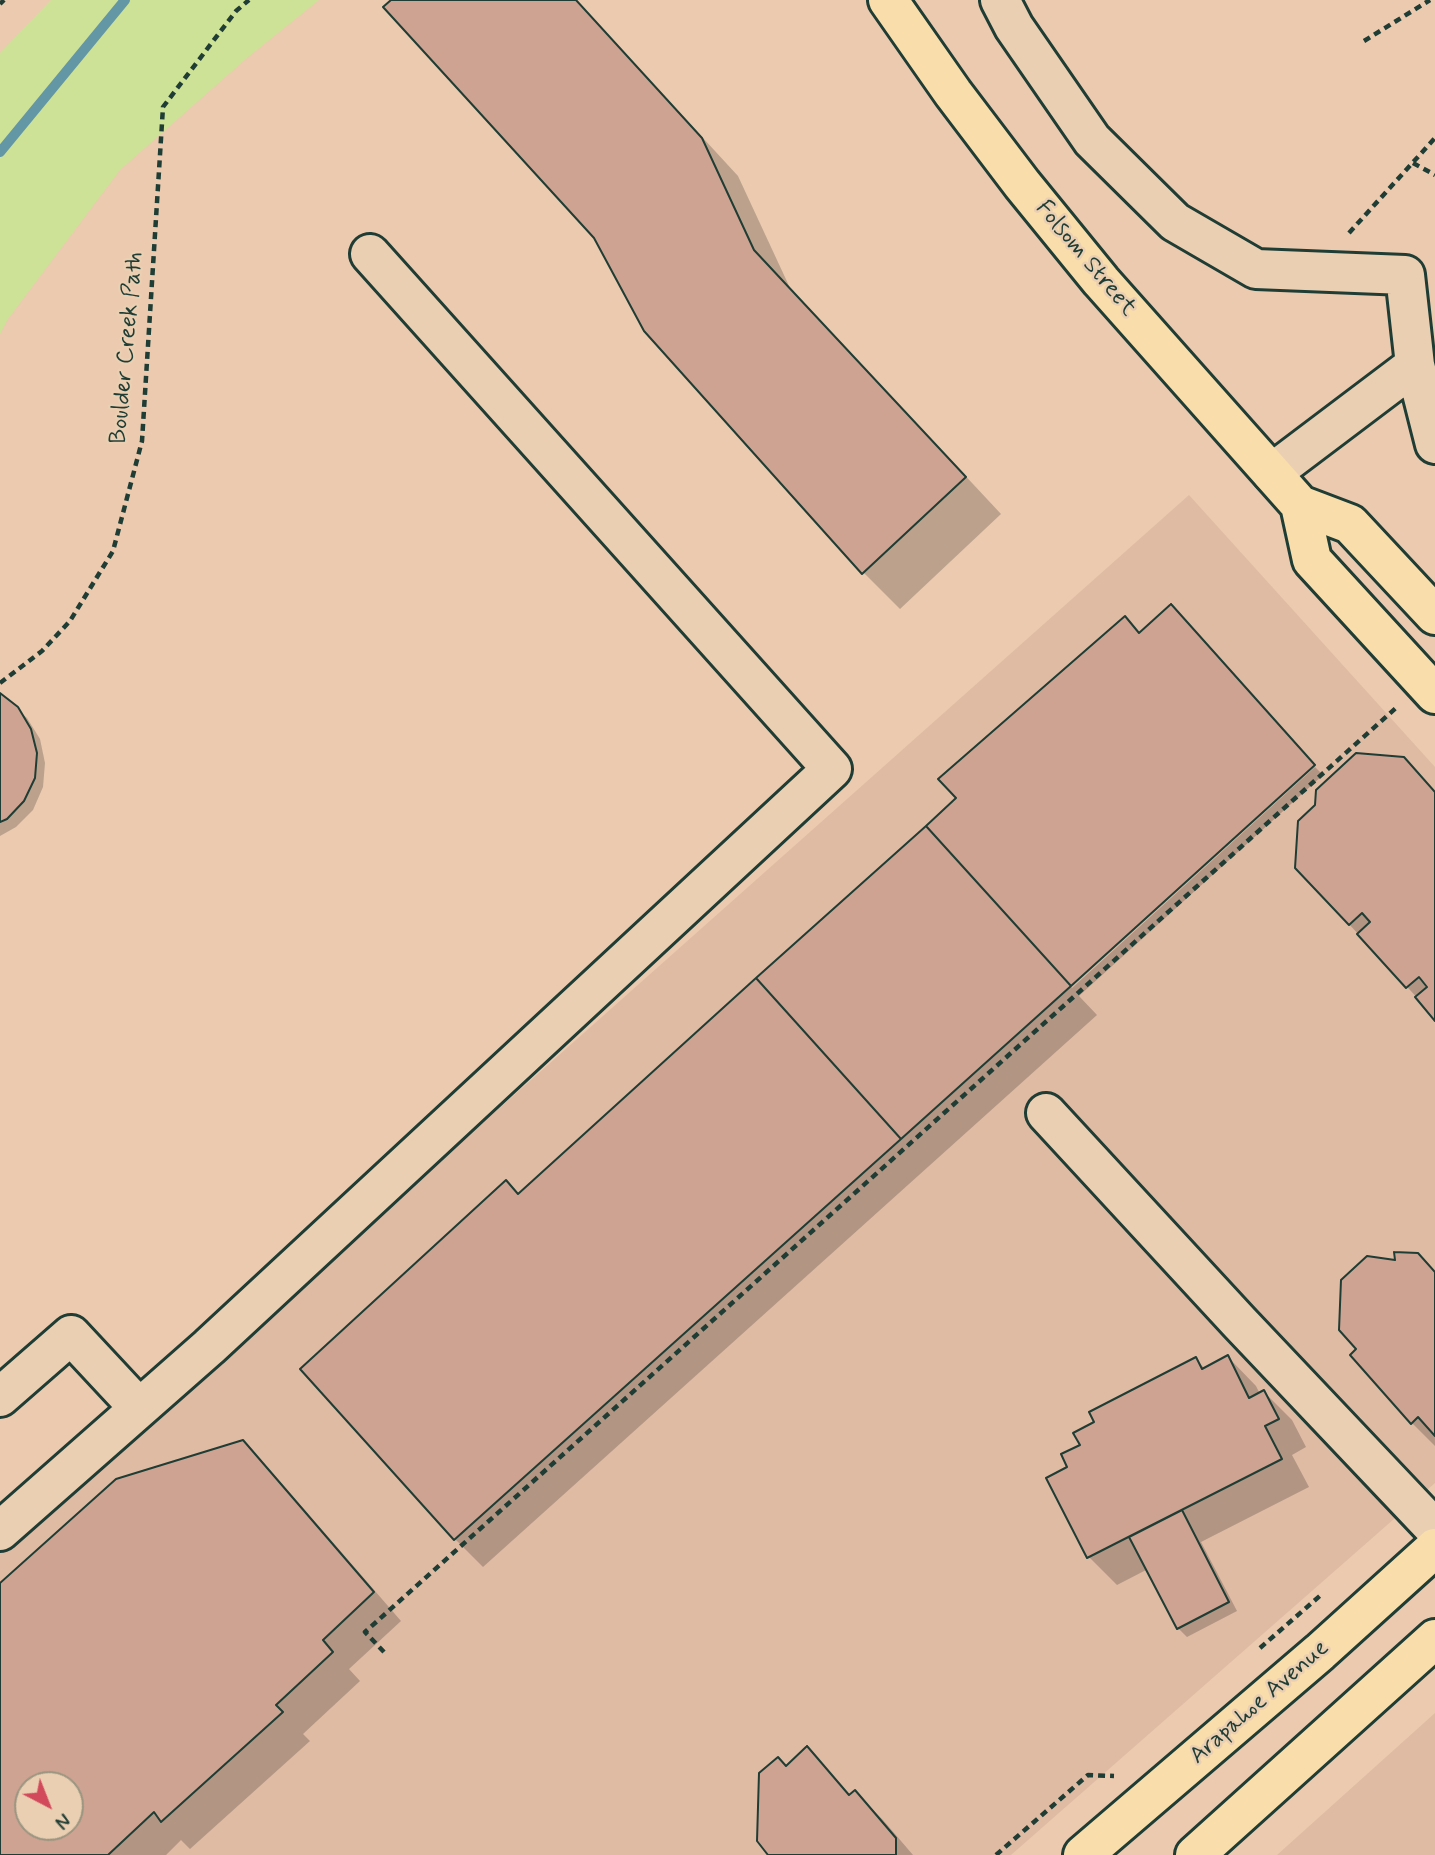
<!DOCTYPE html>
<html>
<head>
<meta charset="utf-8">
<style>
	body { margin:0 }
	#map { position:relative; width:1435px; height:1855px; overflow:hidden; background:#ebcaaf; font-family:Mynerve,sans-serif }
	canvas { display:block }
	.north { position:absolute; left:14px; top:1771px; width:70px; height:70px; box-sizing:border-box; background:#ebcfb2; border:2px solid #999580; border-radius:50%; rotate:138deg; font-size:19px; font-weight:700; line-height:28px; text-align:center; color:#1f3d34 }
	.north::after { content:''; display:block; margin:auto; width:24px; height:32px; background:#d1495b; clip-path:polygon(50% 0,100% 100%,50% 72%,0 100%) }
</style>
</head>
<body>
<div id="map">
<canvas width="1435" height="1855"></canvas>
<div class="north">N</div>
</div>
<script>
const g = document.querySelector('canvas').getContext('2d');
g.lineJoin = 'round';
function fillPath(path, color) { g.fillStyle = color; g.fill(path, 'evenodd'); }
const poly = rows => new Path2D(rows.map(r => 'M' + r).join(''));
function strokePath(path, color, width, dash) { g.strokeStyle = color; g.lineWidth = width; g.lineCap = dash ? 'butt' : 'round'; g.setLineDash(dash || []); g.stroke(path); }
function write(font, color, halo, rows, align = 'center') {
  g.font = font + ' Mynerve,sans-serif'; g.lineWidth = 5; g.setLineDash([]); g.textBaseline = 'middle'; g.strokeStyle = halo; g.fillStyle = color; for (const [text, x, y, turn = 0] of rows) {
    g.save(); g.translate(x, y); g.rotate((+turn || 0) * Math.PI / 180); g.textAlign = isNaN(turn) ? turn : align; if (halo) g.strokeText(text, 0, 0); g.fillText(text, 0, 0); g.restore();
  }
}
fillPath(poly([
	[1189,495,1435,767,1435,1483,1011,1855,0,1855,0,1552],
	[28,1785,70,1785,70,1827,28,1827],
	[1435,1713,1435,1855,1277,1855]
]), '#dfbba4');
fillPath(poly([
	[51,0,319,0,247,58,120,170,8,319,0,334,0,53]
]), '#cde296');
fillPath(poly([
	[394,0,576,0,738,176,790,288,1001,514,900,609,863,572,595,237],
	[1125,618,1070,985,1072,988,1315,767,1323,775,1079,996,1097,1015,483,1567,455,1539,519,1196,959,798],
	[0,695,27,718,40,739,45,763,43,787,33,810,16,827,0,836],
	[1403,759,1435,791,1435,1017,1297,868],
	[1435,1272,1435,1446,1412,1423],
	[1228,1357,1256,1386,1260,1394,1264,1392,1292,1420,1306,1447,1292,1455,1309,1487,1201,1542,1237,1611,1187,1637,1178,1628,1148,1569,1117,1585,1089,1557,1070,1468,1082,1446,1196,1359,1205,1369],
	[243,1442,271,1471,401,1621,349,1669,360,1681,303,1734,310,1741,190,1849,181,1840,166,1855,0,1855,0,1585],
	[28,1785,70,1785,70,1827,28,1827],
	[807,1748,851,1796,855,1792,883,1820,913,1855,771,1855,786,1768]
]), '#0003');
strokePath(poly([
	[0,152,125,0]
]), '#6397a6', 10);
const building = poly([
	[391,0,576,0,702,138,754,250,966,477,862,574,644,331,594,238,383,7,391,0],
	[1171,604,1315,765,1071,986,926,826,956,798,938,779,1125,616,1139,633,1171,604],
	[0,693,18,707,31,729,37,753,35,778,24,801,7,819,0,822,0,693],
	[1356,753,1404,757,1435,792,1435,1021,1415,997,1427,987,1419,977,1406,988,1357,934,1370,922,1362,913,1349,925,1295,868,1298,821,1315,805,1316,790,1356,753],
	[926,826,1071,986,901,1139,756,978,926,826],
	[756,978,901,1139,454,1540,300,1369,506,1180,518,1194,756,978],
	[1394,1252,1418,1253,1435,1272,1435,1436,1418,1417,1411,1424,1350,1355,1356,1349,1339,1330,1341,1280,1367,1256,1395,1260,1394,1252],
	[1228,1355,1249,1398,1264,1390,1279,1419,1265,1426,1282,1459,1087,1558,1046,1478,1067,1467,1061,1454,1080,1445,1073,1433,1094,1422,1089,1412,1196,1357,1202,1369,1228,1355],
	[243,1440,374,1592,323,1640,333,1652,276,1705,283,1712,161,1822,154,1812,108,1855,0,1855,0,1583,116,1479,243,1440],
	[28,1785,70,1785,70,1827,28,1827,28,1785],
	[1182,1510,1229,1602,1177,1629,1129,1537,1182,1510],
	[807,1746,849,1795,855,1790,896,1838,896,1855,768,1855,757,1841,759,1773,778,1757,786,1766,807,1746]
]);
fillPath(building, '#cfa392');
strokePath(building, '#1f3d34', 2);
const minor = poly([
	[1000,0,1014,27,1092,140,1175,222,1256,269,1405,275,1415,365,1435,444],
	[1272,473,1415,365],
	[1046,1113,1239,1322,1435,1529],
	[0,1397,71,1335,139,1408],
	[0,1531,209,1347,832,769,370,254]
]);
const major = poly([
	[888,0,953,93,1022,184,1101,281,1300,505,1350,524,1435,615],
	[1300,505,1312,560,1435,694],
	[1083,1855,1320,1652,1435,1548],
	[1195,1855,1435,1639]
]);
strokePath(minor, '#1f3d34', 44);
strokePath(major, '#1f3d34', 44);
strokePath(poly([
	[0,4,4,0],
	[1364,41,1430,0],
	[1413,163,1435,175],
	[1349,233,1435,138],
	[0,683,42,651,70,621,113,551,142,441,163,107,236,11,249,0],
	[1260,1648,1322,1594],
	[384,1652,365,1632,1397,707],
	[996,1855,1088,1775,1114,1776]
]), '#1f3d34', 4.5, [7, 5]);
strokePath(minor, '#ebcfb2', 38);
strokePath(major, '#f9deab', 38);
write('24px', '#1f3d34', '#ebcfb2', [
	["Folsom Street",1085,259,50],
	["Boulder Creek Path",128,348,-85],
	["Arapahoe Avenue",1260,1703,-41]
]);
</script>
</body>
</html>
